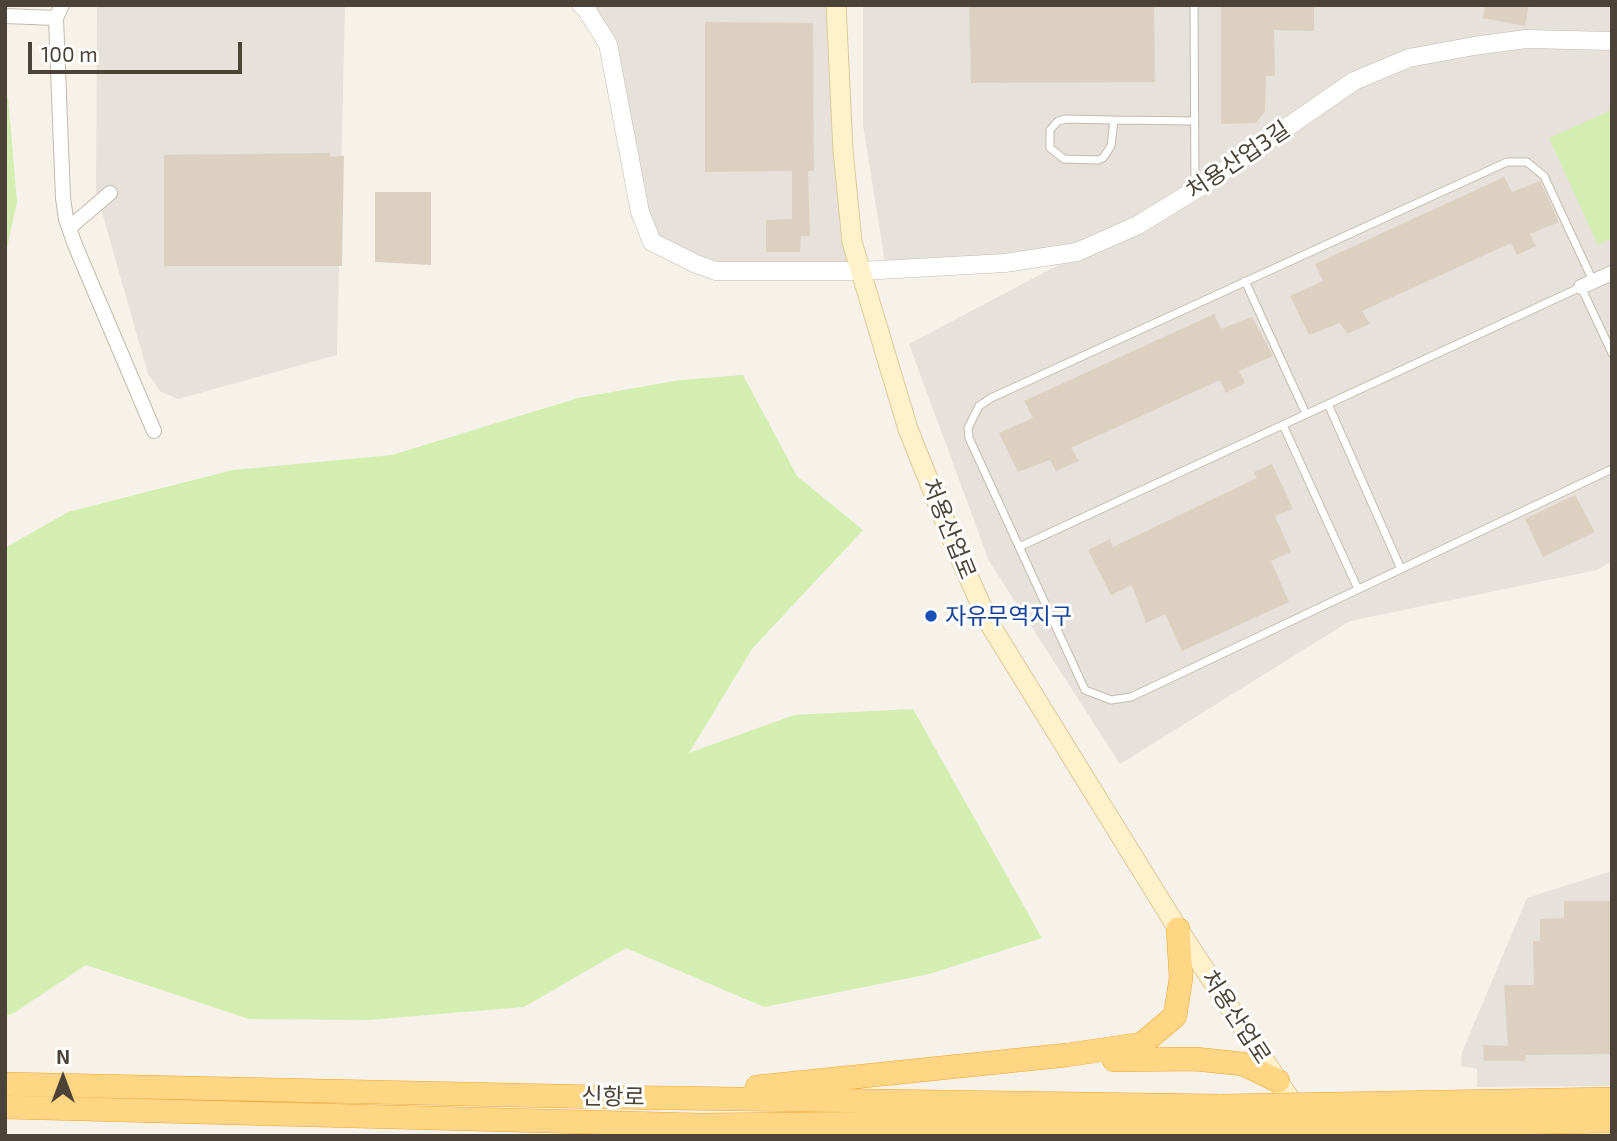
<!DOCTYPE html>
<html>
<head>
<meta charset="utf-8">
<style>
	body { margin:0 }
	#map { position:relative; width:1617px; height:1141px; overflow:hidden; background:#f6f2ea; font-family:"Exo 2",sans-serif }
	canvas { display:block }
	.frame { position:absolute; inset:0; border:7px solid #4b4337; pointer-events:none }
	.north { position:absolute; left:28px; top:1043px; width:70px; height:70px; -webkit-text-stroke:5px #fff; paint-order:stroke; rotate:0deg; font-size:19px; font-weight:700; line-height:28px; text-align:center; color:#4b4337 }
	.north::after { content:''; display:block; margin:auto; width:24px; height:32px; background:#4b4337; clip-path:polygon(50% 0,100% 100%,50% 72%,0 100%) }
	.scale { position:absolute; left:28px; top:42px; width:214px; height:32px; box-sizing:border-box; border:4px solid #4b4337; border-top:0; padding-left:9px; font-size:21px; line-height:24px; white-space:nowrap; color:#4b4337; -webkit-text-stroke:5px #fff; paint-order:stroke }
</style>
</head>
<body>
<div id="map">
<canvas width="1617" height="1141"></canvas>
<div class="frame"></div>
<div class="north">N</div>
<div class="scale">100 m</div>
</div>
<script>
const g = document.querySelector('canvas').getContext('2d');
g.lineJoin = 'round';
function fillPath(path, color) { g.fillStyle = color; g.fill(path, 'evenodd'); }
const poly = rows => new Path2D(rows.map(r => 'M' + r).join(''));
function strokePath(path, color, width, dash) { g.strokeStyle = color; g.lineWidth = width; g.lineCap = dash ? 'butt' : 'round'; g.setLineDash(dash || []); g.stroke(path); }
function write(font, color, halo, rows, align = 'center') {
  g.font = font + ' "Exo 2","Noto Sans KR",sans-serif'; g.lineWidth = 6; g.setLineDash([]); g.textBaseline = 'middle'; g.strokeStyle = halo; g.fillStyle = color; for (const [text, x, y, turn = 0] of rows) {
    g.save(); g.translate(x, y); g.rotate((+turn || 0) * Math.PI / 180); g.textAlign = isNaN(turn) ? turn : align; if (halo) g.strokeText(text, 0, 0); g.fillText(text, 0, 0); g.restore();
  }
}
fillPath(poly([
	[97,5,345,5,337,355,178,399,161,392,148,374,96,191],
	[581,5,833,5,861,271,716,271,652,242,615,80],
	[863,5,1612,5,1612,561,1597,570,1350,621,1120,764,989,561,909,344,1098,244,886,269,863,125],
	[1612,871,1612,1086,1477,1087,1477,1069,1461,1066,1462,1052,1527,898]
]), '#e6e1db');
fillPath(poly([
	[5,97,8,97,17,202,5,257],
	[1612,110,1612,238,1598,245,1549,138],
	[743,375,797,476,863,530,752,649,689,753,794,715,913,709,1042,938,929,974,764,1007,626,948,524,1007,368,1020,249,1019,86,965,14,1013,5,1016,5,548,68,512,233,470,392,455,578,398,680,380]
]), '#d3eeb0');
fillPath(poly([
	[969,5,1154,5,1155,82,971,83],
	[1221,5,1314,5,1314,31,1274,30,1275,76,1266,76,1265,112,1256,123,1221,124],
	[1485,5,1529,5,1525,26,1483,18],
	[705,22,813,23,814,171,808,171,810,236,801,236,800,252,766,252,766,220,792,219,792,171,705,172],
	[330,153,330,157,344,156,342,266,164,266,164,155],
	[1504,177,1512,192,1540,181,1559,222,1530,234,1536,246,1517,255,1511,243,1362,311,1370,324,1347,334,1340,323,1309,335,1290,296,1323,281,1315,264],
	[375,192,431,192,431,265,375,262],
	[1214,314,1221,329,1252,317,1271,352,1273,356,1239,371,1245,383,1226,393,1220,380,1071,448,1079,461,1056,471,1050,460,1018,472,999,433,1033,418,1024,401],
	[1272,464,1293,509,1275,516,1291,552,1271,561,1289,602,1182,651,1165,614,1146,623,1132,585,1111,595,1088,550,1110,539,1113,547,1257,478,1254,472],
	[1575,495,1595,532,1543,557,1525,519],
	[1564,901,1612,901,1612,1054,1525,1055,1526,1061,1484,1061,1483,1045,1508,1046,1504,985,1534,985,1533,941,1540,941,1540,919,1564,918]
]), '#dcd1c1');
const service = poly([
	[1194,5,1195,189],
	[1114,120,1111,146,1103,158,1098,160,1064,159,1050,148,1050,130,1058,121,1066,119,1114,120,1194,121],
	[1245,281,1306,414],
	[1593,281,1544,176,1527,162,1507,162,991,398,979,406,968,428,969,438,1085,690,1111,700,1131,697,1612,469],
	[1328,404,1401,569],
	[1283,425,1358,589],
	[1019,547,1581,287,1612,353]
]);
const minor = poly([
	[62,5,56,18,63,198,66,219,75,245,154,431],
	[5,16,56,18],
	[69,228,110,193],
	[1581,287,1612,273]
]);
const tertiary = poly([
	[581,5,586,9,608,44,640,212,652,242,696,264,716,271,861,271,1005,263,1077,252,1138,225,1208,182,1354,81,1409,58,1474,46,1526,39,1612,41]
]);
const secondary = poly([
	[836,5,843,150,852,242,908,429,954,544,989,623,1178,929,1300,1114]
]);
const trunk = poly([
	[1114,1060,1195,1059,1243,1064,1278,1081],
	[5,1084,601,1097,1222,1106],
	[757,1087,1067,1055,1142,1044,1175,1016,1181,978,1178,929],
	[5,1107,700,1125,905,1123,1218,1128]
]);
strokePath(service, '#c3baab', 9);
strokePath(minor, '#c3baab', 16);
strokePath(tertiary, '#c3baab', 19);
strokePath(secondary, '#ddc998', 21);
strokePath(trunk, '#eca32e', 24);
strokePath(service, '#fff', 7);
strokePath(minor, '#fff', 14);
strokePath(tertiary, '#fff', 18);
strokePath(secondary, '#fff2cb', 19);
strokePath(trunk, '#ffd683', 23);
const trunkBridge = poly([
	[1222,1106,1612,1099],
	[1218,1128,1612,1121]
]);
strokePath(trunkBridge, '#eca32e', 24, []);
strokePath(trunkBridge, '#ffd683', 23);
for (const [x, y, r, color] of [
	[931,616,7,"#1a4fb4"]
]) { const dot = new Path2D(); dot.arc(x, y, r, 0, 2 * Math.PI); g.fillStyle = color; g.fill(dot); strokePath(dot, '#fff', 2.5); }
write('23px', '#4b4337', '#fff', [
	["처용산업3길",1238,160,-34],
	["처용산업로",949,529,68],
	["처용산업로",1236,1017,57],
	["신항로",613,1097,1]
]);
write('23px', '#164399', '#fff', [
	["자유무역지구",945,616]
], 'left');
</script>
</body>
</html>
